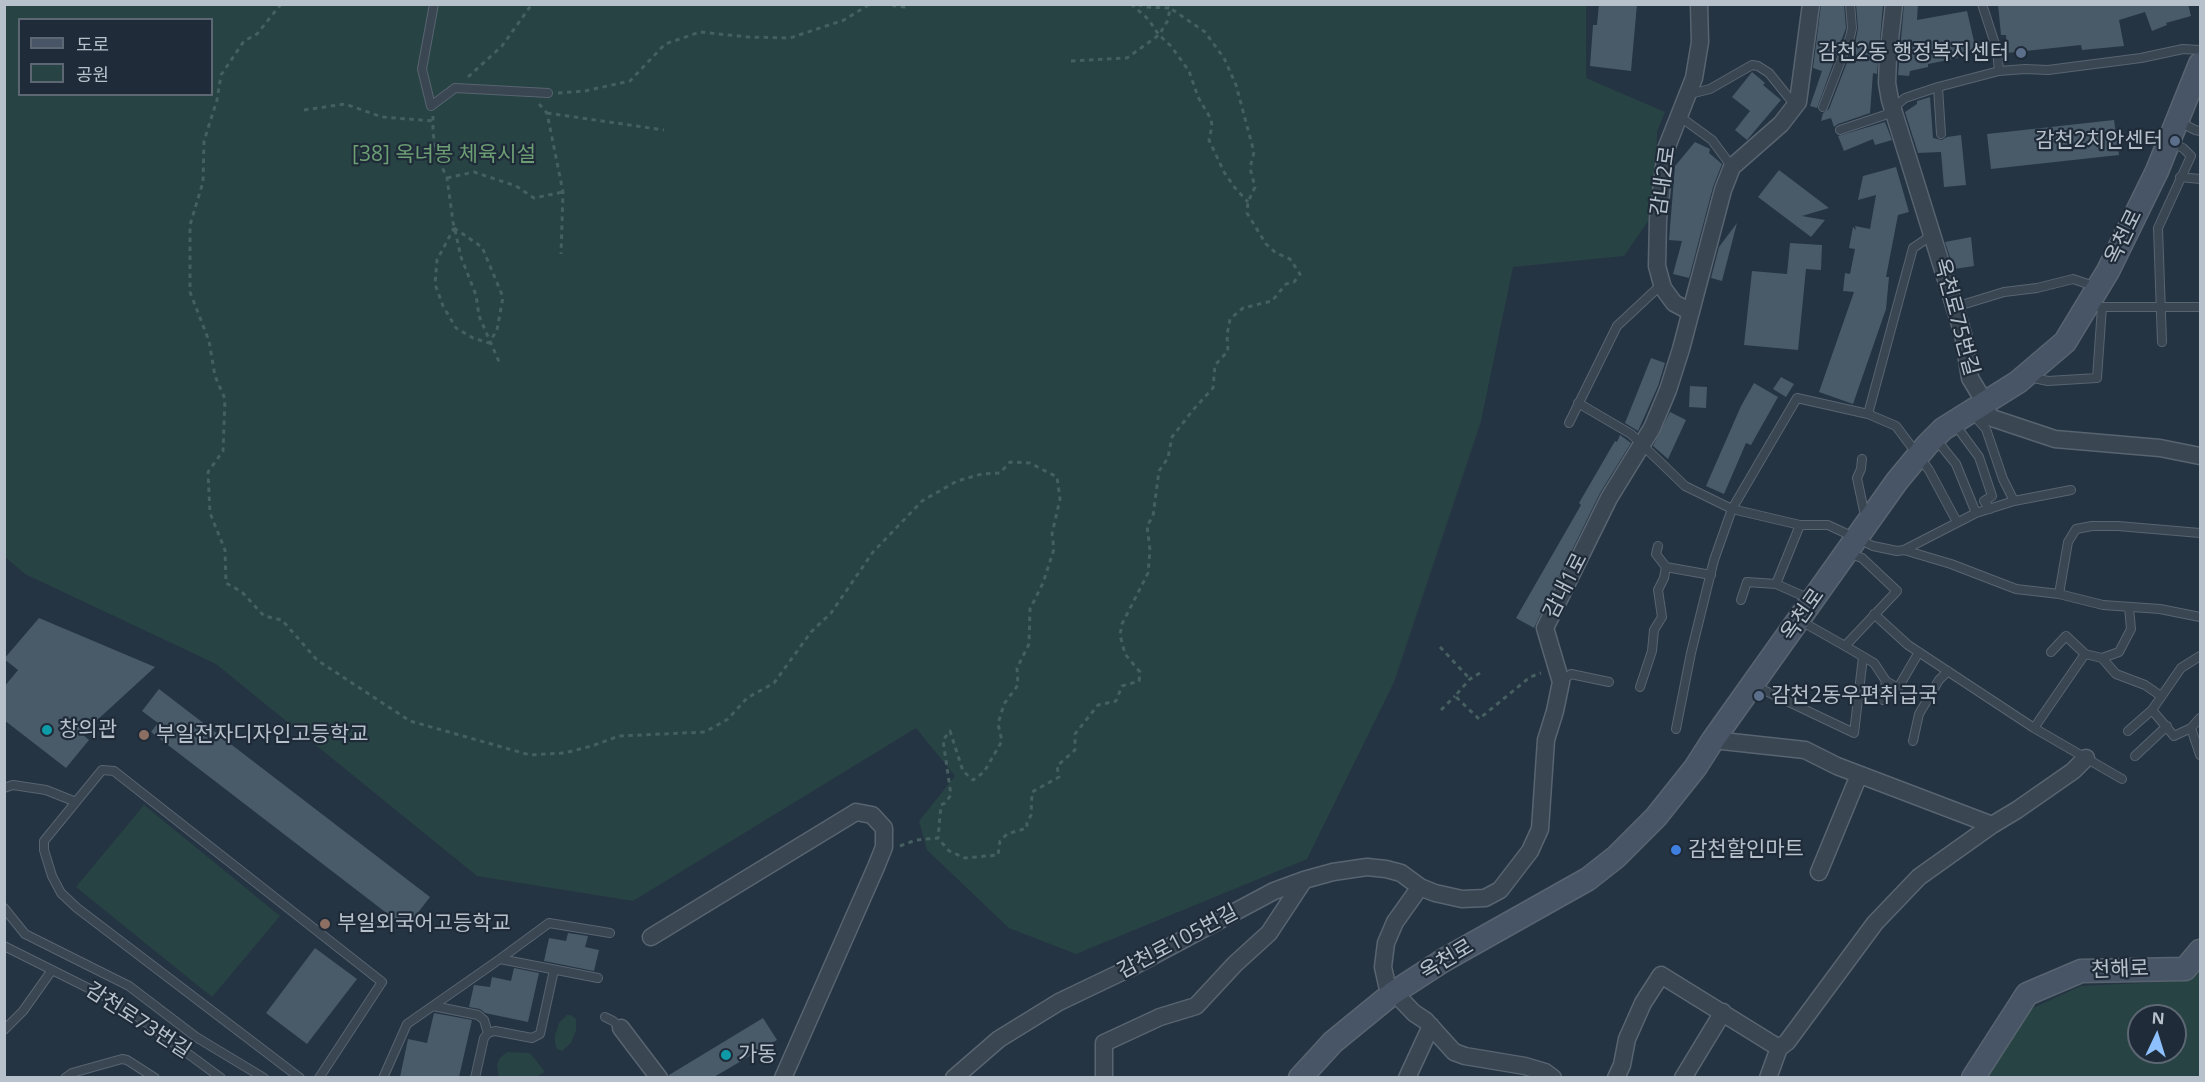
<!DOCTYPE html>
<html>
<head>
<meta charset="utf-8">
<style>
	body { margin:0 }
	#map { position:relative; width:2205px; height:1082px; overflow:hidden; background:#253443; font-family:"Open Sans","Noto Sans KR",sans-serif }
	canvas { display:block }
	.frame { position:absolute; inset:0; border:6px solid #b7c1cc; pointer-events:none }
	.legend { position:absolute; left:18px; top:18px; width:195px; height:78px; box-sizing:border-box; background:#1f2b38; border:2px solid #5c6773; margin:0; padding:8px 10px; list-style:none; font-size:18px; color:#b7c1cc }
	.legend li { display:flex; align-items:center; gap:12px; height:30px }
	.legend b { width:30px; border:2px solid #5c6773 }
	.north { position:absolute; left:2127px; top:1004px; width:60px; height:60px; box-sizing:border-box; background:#1f2b38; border:2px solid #5c6773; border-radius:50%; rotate:4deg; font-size:16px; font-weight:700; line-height:24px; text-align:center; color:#b7c1cc }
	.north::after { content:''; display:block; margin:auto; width:21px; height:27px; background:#8dc0fc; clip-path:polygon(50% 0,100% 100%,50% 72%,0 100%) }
</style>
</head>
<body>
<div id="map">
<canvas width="2205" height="1082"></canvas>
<div class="frame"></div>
<ul class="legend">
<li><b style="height:8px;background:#485566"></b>도로</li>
<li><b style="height:16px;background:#284344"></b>공원</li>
</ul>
<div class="north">N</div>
</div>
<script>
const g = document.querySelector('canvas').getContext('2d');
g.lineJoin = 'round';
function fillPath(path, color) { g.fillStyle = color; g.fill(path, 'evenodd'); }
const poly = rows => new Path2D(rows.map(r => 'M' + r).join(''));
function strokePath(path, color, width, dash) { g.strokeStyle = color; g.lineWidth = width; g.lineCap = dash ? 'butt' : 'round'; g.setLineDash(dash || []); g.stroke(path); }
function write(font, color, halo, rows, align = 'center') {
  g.font = font + ' "Open Sans","Noto Sans KR",sans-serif'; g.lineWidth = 4.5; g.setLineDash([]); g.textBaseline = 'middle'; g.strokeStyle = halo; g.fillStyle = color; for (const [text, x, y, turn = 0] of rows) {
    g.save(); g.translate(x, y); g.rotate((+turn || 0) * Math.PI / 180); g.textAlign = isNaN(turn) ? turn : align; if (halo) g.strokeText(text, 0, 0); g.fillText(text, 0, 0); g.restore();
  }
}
fillPath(poly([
	[4,5,1586,5,1586,78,1665,112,1657,132,1655,211,1624,256,1513,267,1481,421,1394,682,1307,859,1076,954,1009,928,927,850,919,821,955,776,916,728,633,901,477,876,216,664,25,574,5,557],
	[20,20,212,20,212,94,20,94],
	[144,805,280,916,212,997,76,887],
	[2200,957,2200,1077,1985,1078,2031,1009,2081,986,2183,981],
	[2139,1016,2175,1016,2175,1052,2139,1052],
	[567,1015,571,1015,576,1019,576,1030,571,1043,562,1051,557,1049,555,1043,555,1036,559,1023],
	[507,1052,530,1053,545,1072,536,1077,499,1077,497,1065,500,1058]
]), '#284344');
fillPath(poly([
	[1599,4,1637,4,1631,71,1590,66,1593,25,1597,25],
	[1836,4,1844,4,1846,28,1817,108,1810,106,1822,71,1813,68,1821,5],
	[1856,4,1883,4,1877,74,1873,73,1870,113,1838,124,1834,127,1831,118,1821,121,1823,113,1829,109,1856,39,1858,28],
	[1904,4,1918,4,1917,20,1967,11,1976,50,1957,55,1958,58,1928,64,1928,67,1910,71,1909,76,1898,75],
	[1998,4,2188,4,2191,16,2166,23,2167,25,2152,31,2145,12,2119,20,2124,46,2082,50,2081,45,2007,53,2006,35,2001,35],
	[1752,72,1765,83,1763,85,1781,100,1747,140,1735,130,1750,111,1732,97],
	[1930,97,1933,138,1942,140,1947,137,1961,135,1966,185,1944,187,1941,152,1918,153,1905,112,1917,104,1917,101],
	[2114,120,2119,155,1991,169,1987,134],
	[1885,122,1892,140,1875,145,1873,139,1844,151,1838,136],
	[1695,142,1710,149,1709,153,1722,164,1713,187,1689,278,1673,274,1682,241,1669,240,1675,166],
	[1896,167,1909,212,1898,215,1886,277,1889,277,1886,309,1853,404,1819,392,1854,292,1843,291,1845,273,1850,274,1855,249,1849,248,1853,227,1856,230,1855,226,1870,229,1876,195,1858,200,1863,176],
	[1779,170,1829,208,1802,216,1825,220,1811,237,1758,197],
	[1737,223,1722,281,1711,278,1719,247],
	[1971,237,1974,266,1954,269,1945,242],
	[1790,243,1822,245,1821,270,1806,269,1798,350,1744,345,1752,271,1787,274],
	[1651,358,1665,363,1658,386,1638,431,1625,423],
	[1781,377,1794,384,1786,397,1773,389],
	[1754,383,1778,397,1751,445,1746,443,1724,494,1706,486,1741,406],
	[1690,386,1707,387,1706,408,1689,407],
	[1670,412,1686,420,1668,459,1653,446],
	[1620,435,1631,443,1600,493,1534,628,1516,618,1581,505,1579,503,1615,441,1617,442],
	[39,618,155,667,82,734,89,740,66,768,4,720,4,687,18,670,4,659],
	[159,689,430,897,406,928,151,732,158,723,142,711],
	[568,933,588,936,585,947,599,950,594,971,544,961,549,938,566,941],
	[315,948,357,979,307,1044,266,1013],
	[514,968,539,973,528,1022,485,1013,480,1009,469,1007,474,985,490,987,492,977,511,981],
	[434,1013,472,1020,459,1077,400,1077,408,1039,427,1043],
	[763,1018,777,1040,714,1077,669,1077,669,1075]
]), '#495a69');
const lane = poly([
	[434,4,422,69,431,106,455,88,548,93],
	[1982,4,1997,50,1999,71],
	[1938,87,1941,134],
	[1689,91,1694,93,1710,89,1752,65,1758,66,1769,73,1790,99,1798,102],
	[1823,107,1850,37,1852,28,1850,4],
	[1679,116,1712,140,1732,167],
	[2178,121,2195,130,2200,131],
	[1840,130,1885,115,1905,98,1938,87,1999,71,2025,69,2048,70,2141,58,2183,49,2200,50],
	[2180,177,2200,179],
	[1955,307,2004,292,2037,288,2073,279,2097,287],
	[2099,307,2200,307],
	[2162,342,2158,228,2191,156,2183,148,2169,142],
	[2029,377,2048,381,2097,378,2102,307],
	[1578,403,1631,434,1685,486,1732,509,1800,525,1828,525,1873,546,1897,551,1904,550,1951,564,2016,589,2059,594,2103,605,2160,609,2200,617],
	[1971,412,1986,429,2003,479,2014,501,2071,490],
	[1868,414,1913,248,1932,235],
	[1569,423,1617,326,1662,284],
	[1954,423,1979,457,1992,496,1984,501,1990,509],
	[1935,438,1956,464,1976,513],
	[1862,459,1861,469,1857,478,1864,511,1869,514],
	[1904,550,1976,513,2014,501],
	[1666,567,1711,575],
	[1776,584,1800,525],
	[2059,594,2068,542,2076,529,2092,526,2118,526,2200,533],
	[1741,600,1747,582,1776,584,1810,599],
	[1874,614,1908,645,2034,728,2122,779],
	[1799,620,1845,646,1897,591,1862,558,1848,553],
	[1845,646,1874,663,1886,681,1898,688,1919,652],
	[2051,652,2066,636,2085,654],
	[2200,656,2181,668,2152,710,2174,736,2191,728,2200,718],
	[2102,658,2119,652,2131,629,2129,607],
	[1561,682,1571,674,1609,682],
	[1753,685,1854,733,1863,657],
	[1640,687,1652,651,1654,630,1662,617,1658,590,1664,578,1666,567,1656,554,1658,546],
	[1883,700,1886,681],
	[2034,728,2085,654,2102,658,2116,674,2145,685,2161,696],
	[2191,728,2200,755],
	[1676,729,1691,653,1714,560,1732,509,1797,398,1868,414,1896,426,1929,470,1957,522],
	[2128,731,2152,710],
	[1913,741,1919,714,1939,680,1948,671],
	[2135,756,2167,726],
	[4,788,13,785,46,790,76,802],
	[4,908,25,934,129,986,196,1037,264,1078],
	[4,946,122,1005,221,1078],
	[598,978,500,959,549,923,610,933],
	[433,1006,478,1015,484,1020,488,1033],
	[605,1017,613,1021,621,1028],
	[4,1030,23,1011,52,970],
	[65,1078,72,1073,122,1059,127,1060,155,1078],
	[300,1078,77,908,61,893,52,876,44,850,44,841,102,770,114,771,382,982,319,1078],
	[383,1078,407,1024,500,959],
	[475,1078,484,1038,488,1033,495,1031,532,1038,540,1034,554,970]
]);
const street = poly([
	[1894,4,1888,57,1887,83,1890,100,1963,334,1970,378,1985,403,1989,417,2055,439,2160,448,2200,456],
	[1691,312,1674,303,1663,288,1657,266,1658,219,1666,149,1694,78,1700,42,1699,4],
	[1713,740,1805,750,1837,766,1992,825],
	[1819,872,1859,775],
	[651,937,856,812,872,815,884,828,884,847,876,867,783,1078],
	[621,1028,659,1078],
	[954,1078,999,1039,1059,1002,1130,968,1274,891,1304,880,1333,872,1367,867,1386,869,1401,873,1420,887],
	[1104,1078,1104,1043,1160,1017,1196,1006,1235,964,1269,933,1304,880],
	[1407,1078,1431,1026],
	[1553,1078,1545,1072,1525,1066,1465,1056,1454,1052,1426,1021,1414,1013,1387,985,1383,967,1386,943,1395,922,1420,887,1435,893,1462,899,1485,898,1500,890,1530,851,1540,829,1546,740,1555,711,1561,682,1545,628,1609,498,1652,428,1668,390,1681,349,1723,190,1732,167,1781,124,1798,102,1811,4],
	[1616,1078,1622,1065,1627,1039,1643,1003,1661,975,1779,1048],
	[1683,1078,1723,1012],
	[1768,1078,1779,1048,1787,1042,1875,923,1919,877,1992,825,2017,810,2073,771,2086,758]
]);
const secondary = poly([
	[1300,1078,1333,1042,1393,993,1444,960,1588,879,1616,857,1656,817,1695,768,1713,740,1897,481,1927,445,1943,429,2018,382,2065,342,2108,271,2157,171,2200,64],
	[1973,1078,2027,994,2081,971,2185,969,2200,951]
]);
strokePath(lane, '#586470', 10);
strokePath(street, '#586470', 19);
strokePath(secondary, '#586470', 25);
strokePath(poly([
	[281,4,257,34,244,41,221,75,217,100,204,141,203,182,190,225,190,292,209,341,215,376,225,399,223,451,208,472,210,513,225,550,226,583,242,592,264,616,282,620,317,660,410,721,530,755,564,753,592,746,619,736,705,732,728,719,747,698,774,683,811,632,831,613,873,552,922,501,957,481,982,474,1000,473,1010,462,1030,463,1057,477,1060,499,1052,534,1054,549,1043,583,1030,609,1029,644,1017,668,1018,685,1004,704,998,724,1002,741,984,772,973,780,963,771,950,731,943,740,951,795,945,803,941,805,938,838],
	[883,4,904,7,912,4],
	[1131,4,1148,19,1159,35,1171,46,1189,71,1198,97,1211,119,1212,126,1209,140,1224,172,1235,188,1248,202],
	[1071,61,1127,58,1159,35,1168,20,1170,8,1147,7,1136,4],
	[468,77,502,46,532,4],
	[558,93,585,91,630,81,665,44,700,32,748,37,790,38,844,20,870,4],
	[539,104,547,113,563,192,561,254],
	[304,110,345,104,382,117,434,121],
	[547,113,664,130],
	[433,116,433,133,437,156,447,178,453,222,461,257,476,295,479,316,500,364],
	[447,178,474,172,516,186,534,198,563,192],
	[454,228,482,247,503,297,497,330,489,343,473,338,456,328,443,306,435,284,437,260,454,228],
	[1440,647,1470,679],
	[1480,673,1470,679,1455,696,1479,719,1530,677,1541,673],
	[1441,710,1455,696],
	[900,846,916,840,938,838,949,851,965,858,998,855,1000,841,1007,834,1027,828,1027,823,1031,815,1032,792,1059,777,1057,766,1075,750,1075,734,1098,705,1116,701,1122,686,1139,681,1140,672,1125,654,1120,635,1122,624,1148,573,1150,550,1147,526,1153,516,1159,471,1168,458,1172,437,1193,410,1213,388,1215,365,1228,351,1227,335,1230,319,1243,308,1272,301,1286,284,1294,282,1300,274,1290,259,1276,253,1266,244,1247,213,1248,202,1255,187,1250,168,1254,152,1236,85,1224,58,1205,32,1170,8,1169,4]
]), '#465f60', 3, [4.5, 4.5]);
strokePath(lane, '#3a4652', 8);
strokePath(street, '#3a4652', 16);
strokePath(secondary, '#485566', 22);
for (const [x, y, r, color] of [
	[2021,53,6,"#5c6f8a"],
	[2175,141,6,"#5c6f8a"],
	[1759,696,6,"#5c6f8a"],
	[47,730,6,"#0f9aa8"],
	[144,735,6,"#8d6e63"],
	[1676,850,6,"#3f7fe0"],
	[325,924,6,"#8d6e63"],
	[726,1055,6,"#0f9aa8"]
]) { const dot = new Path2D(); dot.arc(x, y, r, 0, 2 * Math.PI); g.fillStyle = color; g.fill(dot); strokePath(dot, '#1f2b38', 2); }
write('21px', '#b7c1cc', '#1f2b38', [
	["감천2동 행정복지센터",2009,53,"right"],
	["감천2치안센터",2163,141,"right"],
	["감천2동우편취급국",1771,696],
	["창의관",59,730],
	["부일전자디자인고등학교",156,735],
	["감천할인마트",1688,850],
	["부일외국어고등학교",337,924],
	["가동",738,1055]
], 'left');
write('21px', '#6d9e74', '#1f2b38', [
	["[38] 옥녀봉 체육시설",444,155]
]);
write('21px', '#b7c1cc', '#1f2b38', [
	["감내2로",1664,181,-82],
	["옥천로",2124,237,-64],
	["옥천로75번길",1956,317,75],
	["감내1로",1566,586,-63],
	["옥천로",1803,615,-55],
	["감천로105번길",1178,942,-28],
	["옥천로",1447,960,-31],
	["천해로",2120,970,-2],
	["감천로73번길",138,1021,33]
]);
</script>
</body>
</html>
